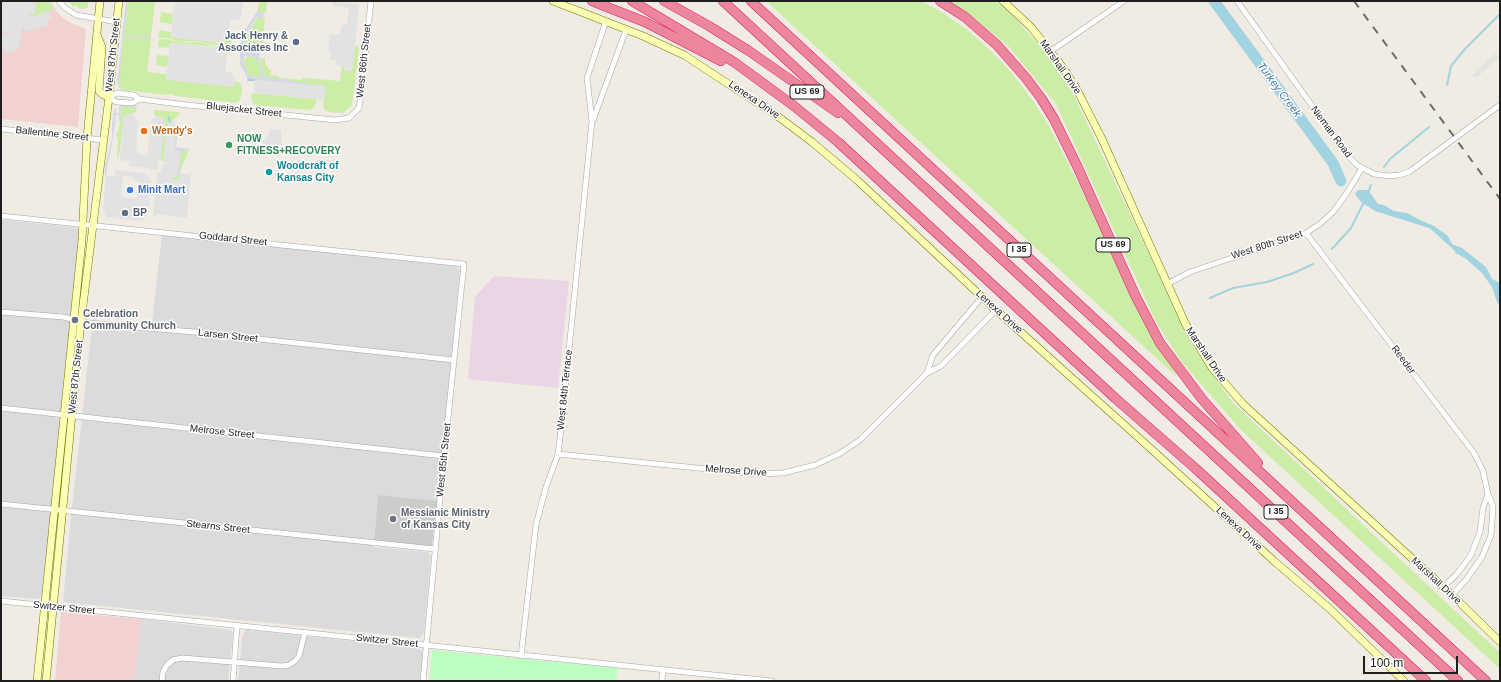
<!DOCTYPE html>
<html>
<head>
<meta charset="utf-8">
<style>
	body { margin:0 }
	#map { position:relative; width:1501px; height:682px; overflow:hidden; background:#f0ebe3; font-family:Helvetica,sans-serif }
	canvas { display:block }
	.frame { position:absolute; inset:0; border:2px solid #1e1e1e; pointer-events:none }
	.scale { position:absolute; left:1363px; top:656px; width:95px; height:18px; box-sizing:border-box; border:2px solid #1e1e1e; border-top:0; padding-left:5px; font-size:12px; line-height:14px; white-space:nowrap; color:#1e1e1e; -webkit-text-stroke:3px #fff; paint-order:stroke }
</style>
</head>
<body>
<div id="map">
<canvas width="1501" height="682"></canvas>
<div class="frame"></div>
<div class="scale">100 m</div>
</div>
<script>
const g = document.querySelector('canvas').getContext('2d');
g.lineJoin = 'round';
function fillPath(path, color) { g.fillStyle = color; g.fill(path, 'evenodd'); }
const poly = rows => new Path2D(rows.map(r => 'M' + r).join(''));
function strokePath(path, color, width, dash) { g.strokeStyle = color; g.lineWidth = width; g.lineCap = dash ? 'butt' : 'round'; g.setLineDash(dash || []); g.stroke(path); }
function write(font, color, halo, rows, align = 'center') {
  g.font = font + ' Helvetica,sans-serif'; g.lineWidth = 3; g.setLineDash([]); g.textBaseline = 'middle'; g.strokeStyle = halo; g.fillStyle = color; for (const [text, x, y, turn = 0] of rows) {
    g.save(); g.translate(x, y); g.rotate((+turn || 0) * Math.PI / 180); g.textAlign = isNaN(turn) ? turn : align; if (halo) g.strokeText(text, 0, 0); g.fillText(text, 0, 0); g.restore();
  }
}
fillPath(poly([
	[1,220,73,227,78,229,79,233,42,595,39,599,1,596],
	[162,235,453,265,460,270,437,501,378,495,373,547,427,552,431,556,424,632,421,637,418,638,63,602,72,507,92,326,151,331],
	[141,619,231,630,233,634,228,681,135,681],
	[247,630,417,648,422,651,423,654,420,681,238,681,242,638,243,634]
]), '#dcdbdb');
fillPath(poly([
	[1,1,50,1,56,11,61,16,71,23,86,29,78,127,1,119],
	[61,612,141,619,135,681,55,681]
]), '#f2d1d1');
fillPath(poly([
	[494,276,569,281,558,388,468,379,475,297]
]), '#e9d5e6');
fillPath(poly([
	[378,495,437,501,432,545,428,547,374,540]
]), '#ccc');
fillPath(poly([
	[36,1,50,1,54,8,49,11,45,11,45,13,30,17,28,15,29,13,35,14],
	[67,1,89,1,87,8,83,9,78,8,77,6,73,6],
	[128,1,155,1,151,37,133,36,123,37],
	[259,1,267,1,266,13,257,12],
	[766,1,921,1,943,13,966,29,989,49,1010,71,1033,101,1050,128,1177,377],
	[949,1,996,1,1011,14,1041,47,1068,83,1191,343,1232,402,1500,653,1500,669,1241,430,1181,361,1156,322,1056,104,1009,47,968,13],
	[161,12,173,14,172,24,160,22],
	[258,17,265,18,262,51,248,50,244,44,245,38],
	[160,30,171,32,171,37,215,42,216,43,224,44,226,37,232,39,231,44,229,45,211,44,196,41,182,42,167,38,160,38,158,36],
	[133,37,151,39,147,72,166,74,166,79,234,86,235,82,237,81,241,84,242,90,240,100,235,103,176,96,171,94,168,95,123,90,119,87,119,83,123,38],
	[160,39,165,39,184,43,197,42,212,45,226,46,230,48,230,53,225,54,225,49,223,47,170,43,169,48,158,47,158,41],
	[357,45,359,48,352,105,343,113,329,112,325,110,323,106,326,86,306,84,306,78,340,81,342,65,352,71,355,47],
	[157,55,169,56,167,67,156,65],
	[248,56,255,57,260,65,261,75,260,77,251,76,248,74,243,61],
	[260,58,265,58,265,64,269,69,271,69,271,75,279,76,279,78,302,80,303,78,305,78,305,84,265,78],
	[254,93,314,99,316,100,316,103,314,107,310,110,257,105,253,103,251,98,251,95],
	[124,106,136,107,136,112,124,116,123,120,120,120,121,108],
	[154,110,179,112,180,114,171,122,170,116,169,116,170,123,167,125,168,158,167,162,159,159,164,135,165,120,162,118,154,115],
	[120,121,123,122,120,151,117,161,118,138,116,136,116,134,119,129],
	[183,150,189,150,182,166,179,179,174,181,172,178,172,176,175,178,179,175,181,151]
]), '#cbeda6');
fillPath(poly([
	[432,650,618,668,616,681,429,681]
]), '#bdfdc0');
fillPath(poly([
	[1,1,36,1,35,14,30,13,28,15,34,16,49,11,51,18,47,19,48,25,26,32,24,28,22,28,19,47,16,49,16,52,1,51,1,33,11,34,12,33,1,32],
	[175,1,243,1,242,12,239,20,230,20,228,38,226,38,225,43,171,37],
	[333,2,357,4,359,6,352,71,344,71,344,66,336,65,336,60,330,60,331,52,328,51,330,34,340,35,341,25,347,25,349,8,333,6],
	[170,43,225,48,224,53,227,54,225,72,232,73,235,82,234,87,166,80],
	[1495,54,1499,57,1476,78,1472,75],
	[255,80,326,87,324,100,255,93],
	[132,113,138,121,136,149,139,154,142,155,146,155,148,152,151,122,156,116,162,118,165,120,161,157,158,163,157,170,154,170,154,169,129,166,130,161,125,160,121,162,120,159,124,116],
	[172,121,178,125,175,149,180,152,177,176,175,178,173,176,172,178,173,181,176,181,179,179,180,173,187,174,191,172,187,218,159,214,153,216,157,173,161,171,162,166,168,159,164,160,163,159,167,125],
	[269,129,281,130,282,143,280,143,279,148,263,147,263,142,269,133],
	[115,170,144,173,151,180,149,206,145,206,144,220,140,221,105,217,105,212,103,211,106,176,115,176],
	[123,176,133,177,133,180,139,181,137,199,121,197]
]), '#e2e2e2');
fillPath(poly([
	[126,1,128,1,124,37,133,36,151,37,151,39,133,37,123,38,119,87,117,84],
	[257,12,264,13,263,18,257,17,246,35,243,47,246,50,260,51,259,57,265,77,305,83,306,78,306,84,326,86,326,87,248,79,240,64,240,44,245,30],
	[245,56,255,57,260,65,261,75,260,77,251,76,248,74,243,61],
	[121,105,136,106,139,108,124,106,121,107,120,120,123,120,123,122,119,121,119,115,116,115,113,139,107,167,106,176,105,175,105,167,112,138,112,124,114,110,116,108,116,113,119,113,119,107],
	[179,124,180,125,179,135,177,135,176,147,188,149,189,147,189,150,181,151,179,176,177,176,180,152,175,149,176,132,178,130,177,128,178,128,177,127]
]), '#d7d8e6');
fillPath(poly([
	[1358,190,1368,190,1378,204,1384,205,1394,211,1407,213,1420,220,1434,226,1448,236,1452,244,1462,248,1486,267,1492,279,1500,283,1500,305,1497,302,1492,287,1482,273,1466,259,1458,254,1455,254,1456,252,1433,231,1429,228,1375,211,1361,202,1357,197,1355,194]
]), '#a1d4e0');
strokePath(poly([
	[248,80,254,80],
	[1447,85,1451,66,1465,49,1500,14],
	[169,117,170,122],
	[1384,167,1390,159,1429,127],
	[1368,193,1371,185],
	[1332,249,1351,228,1364,202],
	[1210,298,1233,288,1267,282,1294,273,1313,264]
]), '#a1d4e0', 2);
strokePath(poly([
	[1214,1,1333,163,1341,181]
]), '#a1d4e0', 11);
const street = poly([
	[59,1,65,8,76,15,117,22],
	[1237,1,1348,156,1357,165,1374,174,1389,176,1399,175,1409,172,1500,105],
	[1051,51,1124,1],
	[109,97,117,93,134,95,139,99,187,105,335,120,349,118,359,108,360,102,371,1],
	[109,97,116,102,133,103,139,99],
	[593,120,626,30],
	[1,129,103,140],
	[1,216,464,264,444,456,423,681],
	[1306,233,1474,453,1483,471,1488,494,1493,507,1491,535,1482,557,1466,580,1452,595],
	[1167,284,1190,272,1306,233,1320,224,1333,212,1347,193,1362,168],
	[1,312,63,317,89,323,194,332,454,360],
	[927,373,933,355,982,297],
	[1,408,444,456],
	[558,454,757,474,783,473,815,465,839,454,860,440,927,373,941,366,996,310],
	[1,504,435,549],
	[1443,587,1457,574,1471,555,1480,532,1483,508,1488,494],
	[1,601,772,681],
	[521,656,536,525,546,487,558,454,561,429,592,121,587,78,606,21],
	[162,681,163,672,167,665,173,660,182,658,282,666,289,665,295,661,299,656,305,632],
	[233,681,237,626],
	[662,681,663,670]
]);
const secondary = poly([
	[553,1,643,36,684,55,776,115,812,142,857,180,996,310,1149,447,1274,561,1330,609,1404,681],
	[1003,1,1031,27,1064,69,1076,88,1101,137,1186,325,1212,368,1243,404,1452,595,1500,642],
	[98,37,102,47,99,91,103,95,109,97],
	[37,681,82,240,87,138,100,1],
	[46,681,81,321,109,97,119,1]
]);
const highway = poly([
	[592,1,645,22,721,61],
	[632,1,734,62,794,106,838,142,1115,398,1195,468,1426,681],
	[664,1,709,26,749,51,838,113],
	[723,1,1458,681],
	[751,1,1486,681],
	[940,1,965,17,997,45,1026,78,1041,98,1054,119,1078,168,1135,295,1160,343,1202,399,1258,463]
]);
strokePath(street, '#a5a5a5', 6);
strokePath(secondary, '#707a00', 8);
strokePath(highway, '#e51965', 10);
strokePath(street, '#fff', 5);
strokePath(secondary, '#fcfeb3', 7);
strokePath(highway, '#ec869c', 9);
strokePath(poly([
	[1354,1,1500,199]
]), '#6c6c6c', 2, [8, 8]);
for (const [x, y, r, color] of [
	[296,42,4,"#5c6f8a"],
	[144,131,4,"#e8710a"],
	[229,145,4,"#2e9e5b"],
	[269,172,4,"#0f9aa8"],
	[130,190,4,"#3f7fe0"],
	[125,213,4,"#5c6f8a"],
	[75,320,4,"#6b7280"],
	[393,519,4,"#6b7280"]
]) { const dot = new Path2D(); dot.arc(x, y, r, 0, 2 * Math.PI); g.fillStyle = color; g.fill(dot); strokePath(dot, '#fff', 1.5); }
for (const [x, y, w] of [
	[807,92,34],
	[1113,245,34],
	[1019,250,24],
	[1276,512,24]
]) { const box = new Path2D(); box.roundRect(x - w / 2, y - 7, w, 14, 3); g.fillStyle = '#fff'; g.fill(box); strokePath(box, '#1e1e1e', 1); }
write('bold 9px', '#1e1e1e', null, [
	["US 69",807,92],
	["US 69",1113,245],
	["I 35",1019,250],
	["I 35",1276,512]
]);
write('bold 10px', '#4e5e75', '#fff', [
	["Jack Henry &",288,36],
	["Associates Inc",288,48],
	["BP",133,213,"left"]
], 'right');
write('10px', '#1e1e1e', '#fff', [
	["West 87th Street",113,55,-84],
	["West 86th Street",364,61,-84],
	["Marshall Drive",1060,67,55],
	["Lenexa Drive",754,100,34],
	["Bluejacket Street",244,110,6],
	["Nieman Road",1331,132,53],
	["Ballentine Street",52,134,6],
	["Goddard Street",233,239,6],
	["West 80th Street",1267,245,-18],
	["Lenexa Drive",999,312,42],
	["Larsen Street",228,336,6],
	["Marshall Drive",1206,355,56],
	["Reeder",1403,360,53],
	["West 87th Street",76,377,-84],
	["West 84th Terrace",565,390,-84],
	["Melrose Street",222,432,6],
	["West 85th Street",444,460,-84],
	["Melrose Drive",736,471,4],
	["Stearns Street",218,527,6],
	["Lenexa Drive",1239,529,43],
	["Marshall Drive",1436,581,43],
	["Switzer Street",64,608,6],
	["Switzer Street",387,641,6]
]);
write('bold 10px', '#c56008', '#fff', [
	["Wendy's",152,131]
], 'left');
write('bold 10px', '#27864d', '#fff', [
	["NOW",237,139],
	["FITNESS+RECOVERY",237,151]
], 'left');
write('bold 10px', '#0d838f', '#fff', [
	["Woodcraft of",277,166],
	["Kansas City",277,178]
], 'left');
write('bold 10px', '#366cbe', '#fff', [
	["Minit Mart",138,190]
], 'left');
write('bold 10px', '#5b616d', '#fff', [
	["Celebration",83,314],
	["Community Church",83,326],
	["Messianic Ministry",401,513],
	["of Kansas City",401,525]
], 'left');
write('italic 11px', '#417aac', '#fff', [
	["Turkey Creek",1279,90,53]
]);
</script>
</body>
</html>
